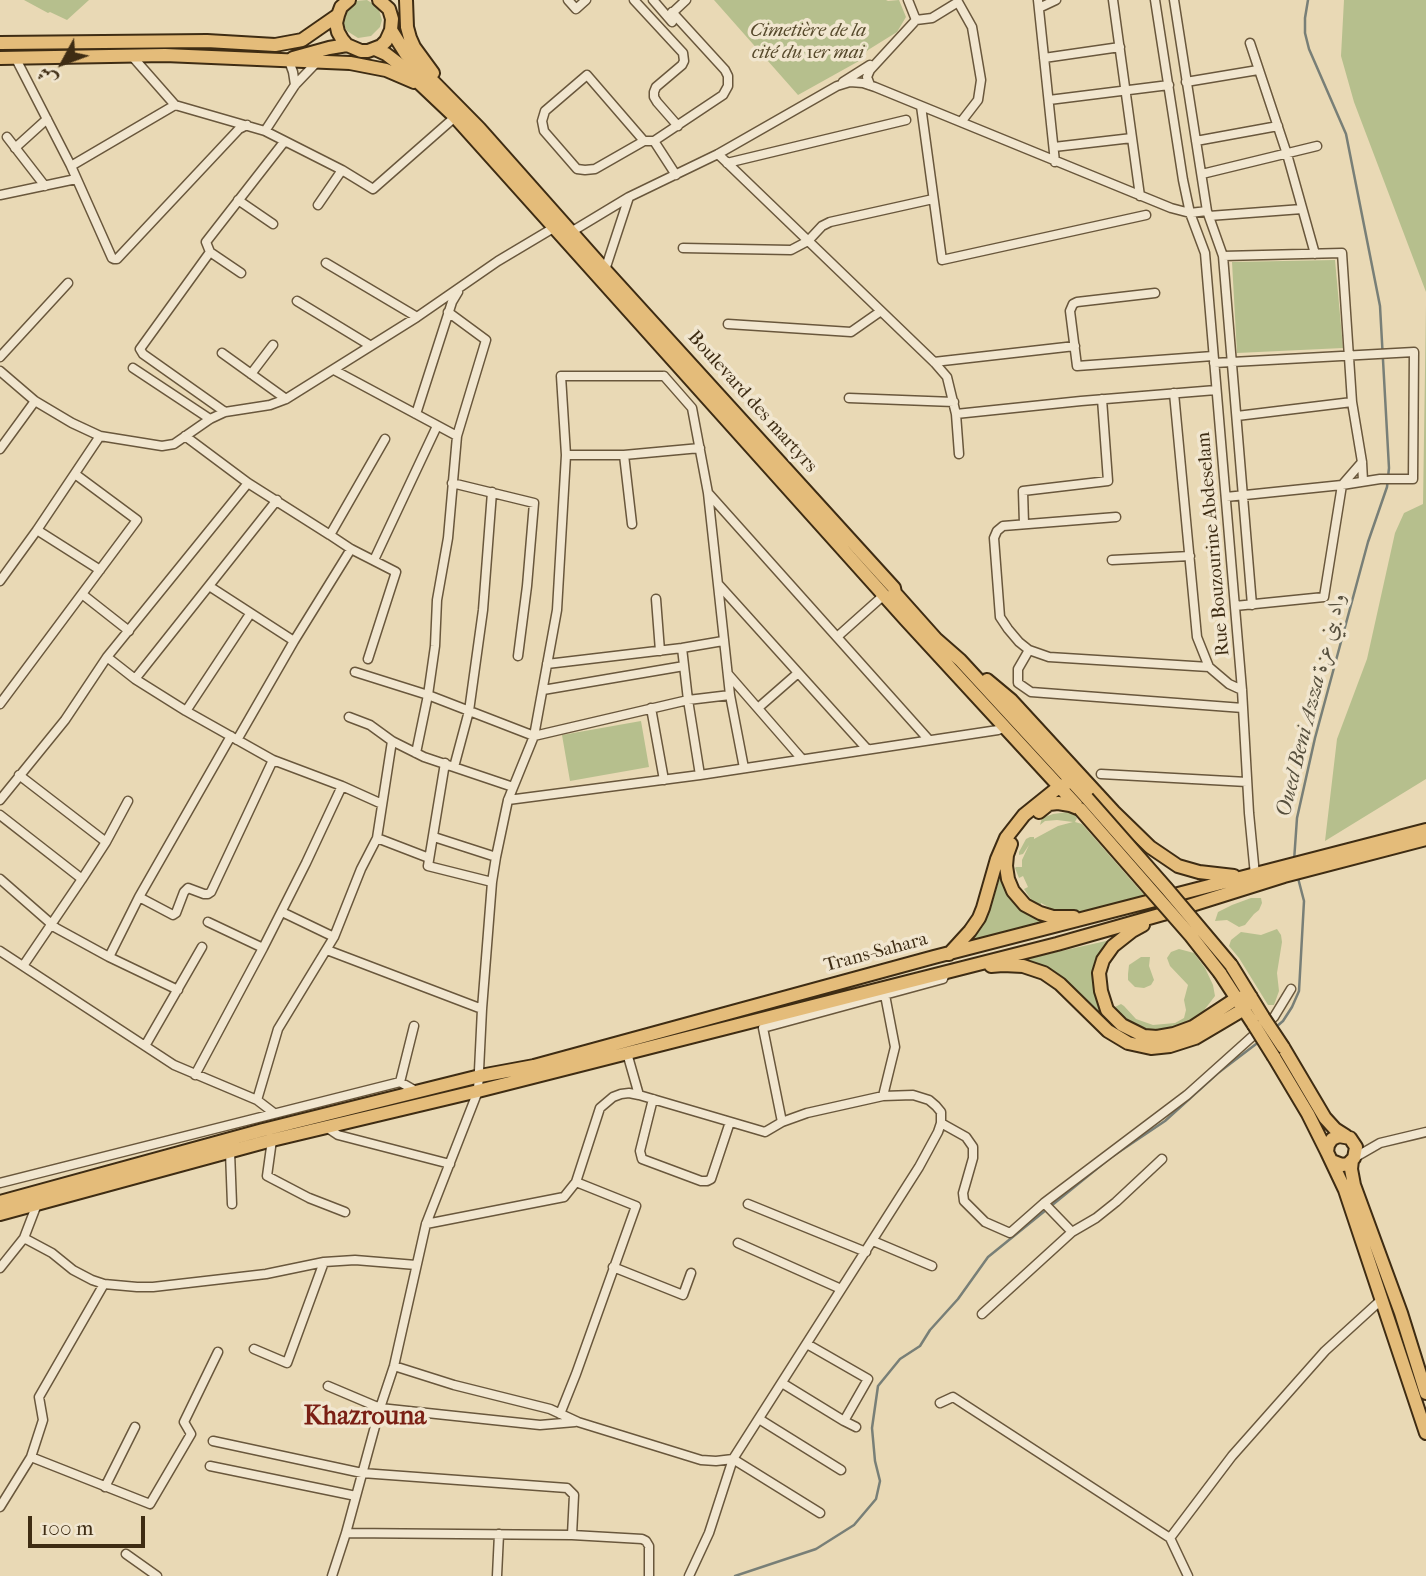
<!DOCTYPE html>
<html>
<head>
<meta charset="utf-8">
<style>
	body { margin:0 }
	#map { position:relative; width:1426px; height:1576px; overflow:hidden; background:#e9d9b5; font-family:"IM FELL French Canon",Amiri,serif }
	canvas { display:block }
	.north { position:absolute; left:28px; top:28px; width:70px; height:70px; -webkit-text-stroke:5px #f1e6cf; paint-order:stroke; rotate:229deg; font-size:19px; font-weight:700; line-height:28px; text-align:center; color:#3e2c13 }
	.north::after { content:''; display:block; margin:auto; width:24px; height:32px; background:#3e2c13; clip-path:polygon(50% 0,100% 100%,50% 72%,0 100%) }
	.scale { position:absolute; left:28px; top:1516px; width:117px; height:32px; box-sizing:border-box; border:4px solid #3e2c13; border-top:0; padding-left:9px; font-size:21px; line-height:24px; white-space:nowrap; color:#3e2c13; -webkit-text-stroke:5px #f1e6cf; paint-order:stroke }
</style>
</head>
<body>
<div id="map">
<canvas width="1426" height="1576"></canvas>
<div class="north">ش</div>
<div class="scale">100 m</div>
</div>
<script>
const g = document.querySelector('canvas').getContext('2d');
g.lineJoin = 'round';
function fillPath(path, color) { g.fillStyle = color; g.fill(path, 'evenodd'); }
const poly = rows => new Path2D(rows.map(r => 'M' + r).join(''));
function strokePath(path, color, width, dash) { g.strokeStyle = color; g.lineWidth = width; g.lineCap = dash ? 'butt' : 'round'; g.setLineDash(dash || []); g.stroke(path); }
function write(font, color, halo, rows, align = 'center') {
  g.font = font + ' "IM FELL French Canon",Amiri,serif'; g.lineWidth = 7; g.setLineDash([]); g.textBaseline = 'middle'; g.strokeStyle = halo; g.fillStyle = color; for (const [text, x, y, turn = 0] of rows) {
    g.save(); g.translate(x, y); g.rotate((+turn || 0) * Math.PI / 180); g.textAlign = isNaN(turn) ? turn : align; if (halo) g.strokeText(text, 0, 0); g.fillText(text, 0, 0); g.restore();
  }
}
fillPath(poly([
	[24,0,89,0,67,20,50,12,48,13],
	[367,0,378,7,382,20,380,27,371,36,358,38,347,31,344,25,344,13,350,4,356,1],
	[714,0,886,0,888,1,899,0,906,17,897,32,868,50,859,61,798,95],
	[1344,0,1426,0,1426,292,1354,102,1341,56],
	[1335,260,1343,348,1237,353,1232,262],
	[1426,305,1426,779,1325,841,1337,739,1367,659,1395,533,1404,513,1423,504],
	[641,721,649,767,570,781,562,735],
	[1068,812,1075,815,1077,818,1075,822,1082,824,1145,896,1142,897,1143,900,1081,914,1080,912,1060,912,1052,909,1041,903,1041,906,1038,906,1032,901,1024,889,1028,887,1023,876,1019,878,1015,868,1016,867,1022,867,1022,860,1029,845,1023,854,1019,855,1019,852,1026,839,1030,837,1034,837,1034,839,1058,826,1073,822,1057,820,1045,821,1040,825,1042,818,1053,814],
	[1005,860,1011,897,1015,903,1021,909,1038,920,1055,923,971,941,981,929,989,914],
	[1251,898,1261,898,1262,903,1259,910,1254,914,1245,925,1239,927,1227,920,1215,921,1218,912,1232,905],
	[1277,929,1281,935,1282,942,1277,973,1279,991,1274,1005,1268,1005,1239,958,1229,946,1231,940,1241,932,1261,935],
	[1115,939,1105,949,1105,1012,1155,1044,1126,1037,1021,960],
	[1179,949,1194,953,1205,968,1213,985,1215,996,1202,1013,1194,1020,1180,1026,1153,1033,1141,1030,1126,1019,1115,1007,1121,1004,1124,1006,1136,1019,1153,1025,1175,1023,1184,1018,1186,1010,1184,1000,1188,985,1170,966,1167,958,1171,952],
	[1141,957,1150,957,1149,966,1154,980,1151,985,1144,988,1135,987,1128,980,1128,974,1129,965]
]), '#b6bf8d');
strokePath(poly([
	[1294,861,1297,818,1315,738,1368,542,1387,487,1389,468,1380,306,1346,134,1309,49,1305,33,1305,18,1308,0],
	[1276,1027,1283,1021,1292,1007,1299,991,1304,901,1298,878],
	[1051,1206,1110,1158,1165,1121,1218,1073,1260,1041],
	[735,1576,816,1549,854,1525,876,1499,880,1481,875,1461,872,1428,878,1386,900,1359,920,1346,930,1330,958,1299,988,1257,1046,1210]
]), '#787f77', 2.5);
const minor = poly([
	[568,0,576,9,586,0],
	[634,0,683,53,684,61,682,65,656,87,654,92,654,97,657,102,678,126],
	[653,0,672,22],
	[1038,0,1055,162],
	[1113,0,1140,196],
	[1155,0,1183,180,1190,213,1205,253,1242,690,1249,813,1255,875],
	[1174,0,1207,211,1223,256,1252,605],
	[1039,8,1056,0],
	[670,15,686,0],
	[916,20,932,18,958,2,972,27,981,80,978,100,961,122],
	[1250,43,1287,154,1315,254],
	[131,55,175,105,265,131,342,170,373,189,455,117],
	[15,57,71,166,112,258,114,259,117,259,239,129,247,125],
	[1044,58,1120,47],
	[289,61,293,72,295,85],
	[843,82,870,65],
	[1186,82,1258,70],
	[870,85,867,77,870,70,916,20,908,0],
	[1049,100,1169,85],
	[921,106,942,260,1146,215],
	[265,131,295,85,317,62],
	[7,137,45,186],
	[644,141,595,169,585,170,577,169,544,131,542,121,545,111,587,75,644,141,654,141,723,95,728,86,728,76,725,70,672,12],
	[654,141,676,175],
	[1196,141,1278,126],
	[1054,147,1132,138],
	[15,148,47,119],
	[718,154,934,362,947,377,956,414,959,454],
	[727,163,906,120],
	[71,166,175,105],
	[1202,174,1317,146],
	[0,195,76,179],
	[238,200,273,224],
	[318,205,342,170],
	[1209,216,1302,209],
	[571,232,629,197,718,154,837,86,850,82,863,83,875,87,1171,208,1190,213,1207,211],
	[683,248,791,250,808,241,822,226,830,222,933,199],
	[210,252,241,273],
	[1223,256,1342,253,1352,402,1362,462,1363,481],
	[326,263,417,317],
	[605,270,629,197],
	[1155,293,1077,302,1073,304,1070,311,1077,366,1213,356],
	[297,301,371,346],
	[728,324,851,332,881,311],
	[222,353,286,399],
	[0,357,68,283],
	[934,362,1075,346],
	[1214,363,1414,352,1413,479,1380,479,1342,485,1226,497],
	[133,368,210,419],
	[334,370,457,436],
	[0,371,35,401,72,423,100,436,162,446,174,444,210,419,225,412,270,405,286,399,417,317,498,261,555,227],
	[251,374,273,345],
	[664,376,692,408,708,493,730,695,744,768],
	[1174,393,1197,637,1209,667],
	[849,398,954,402],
	[225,412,143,354,140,349,210,252,206,242,284,142],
	[416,414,452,302,458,292],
	[956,414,1081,401,1216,390],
	[1237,416,1352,402],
	[185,436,248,483,330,535,351,549,396,572,368,659],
	[0,449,35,401],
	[566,455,624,455,700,448],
	[624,455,632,524],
	[452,483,534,503,527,586,518,656],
	[709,494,929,740],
	[1116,517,1003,526,997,531,994,538,1000,617,1008,629,1019,642,1029,650,1049,657,1209,667,1229,684,1242,690],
	[1024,524,1023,491,1108,481,1102,399],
	[37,530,100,570],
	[330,535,385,439],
	[374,560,437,426],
	[1112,560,1190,556],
	[0,581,37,530,100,436],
	[719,585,867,749],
	[209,586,294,641],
	[82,594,129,631],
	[656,599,660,651],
	[1235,606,1324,597,1342,485,1362,462],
	[837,637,884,595],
	[1029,650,1018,669,1018,683,1031,692,1243,708],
	[107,657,135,679,186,711,273,760,342,786,382,804],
	[547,664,682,648,723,641],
	[355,672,428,695,534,736,688,700,682,648],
	[728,674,802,759],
	[135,679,277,500],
	[543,690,684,666],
	[0,704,137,520,75,474],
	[651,708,664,780],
	[758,708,798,673],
	[186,711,250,614],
	[349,717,370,725,392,741,424,757,513,787],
	[237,740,294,641,351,549],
	[416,753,428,695,435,646,437,600,448,538,457,436,486,340,448,312],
	[445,763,428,866,492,882],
	[454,767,469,711,483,610,492,492],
	[1101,774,1247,782],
	[19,775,106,842],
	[700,775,688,700,730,695],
	[0,800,65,720,107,657,248,483],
	[508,800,700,775,998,730,1005,727],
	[0,815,82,879,106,842,128,801],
	[434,837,496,857],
	[377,838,429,858],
	[0,879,56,928,109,957,178,990],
	[139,897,173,915,176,913,184,892,188,888,204,894,208,894,211,892,273,760],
	[282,912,334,937],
	[263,948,306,863,342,786],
	[327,950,482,1009],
	[0,951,174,1065,257,1100,274,1113],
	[109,957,139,897,231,736],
	[23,966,82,879],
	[145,1046,202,947],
	[627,1053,639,1095],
	[195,1075,263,948,208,922],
	[400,1082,414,1026],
	[883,1096,895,1047,885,995],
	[653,1099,640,1151,642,1159,701,1181,707,1181,711,1179,730,1122],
	[257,1100,278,1029,334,937,361,869,377,838,392,741],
	[782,1122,763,1028,943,979,945,973],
	[941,1123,966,1137,973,1147,973,1158,963,1193,964,1201,985,1222,1010,1233,1044,1203,1187,1095,1274,1017,1291,989],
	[326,1127,338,1135,450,1164],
	[272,1140,267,1176,309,1198,345,1212],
	[230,1152,232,1204],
	[1354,1158,1380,1143,1426,1132],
	[0,1183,400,1082,416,1091],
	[1044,1203,1072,1232],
	[748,1204,866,1252],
	[426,1224,564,1197,576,1182,600,1108,613,1097,621,1094,629,1093,639,1095,765,1132,782,1122,807,1113,883,1096,913,1095,929,1100,936,1106,941,1112,941,1123,938,1132,919,1167,733,1459,709,1533,689,1576],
	[24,1238,52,1253,73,1270,92,1280,104,1284,137,1287,153,1287,266,1274,324,1262,355,1260,416,1265],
	[873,1241,932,1266],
	[738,1243,841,1289],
	[613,1267,683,1295,691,1273],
	[0,1268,24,1238,37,1204],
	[982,1314,1072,1232,1096,1218,1116,1202,1162,1159],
	[807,1344,868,1379,844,1421],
	[254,1349,287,1363,324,1262],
	[394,1366,454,1385,550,1409,578,1422,701,1460,716,1461,733,1459,820,1513],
	[782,1383,844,1421,856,1427],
	[328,1386,380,1408,540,1425,575,1422],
	[940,1403,953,1397,1170,1538,1232,1456,1325,1351,1381,1300],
	[560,1414,576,1374,636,1206,576,1182],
	[759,1419,841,1470],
	[213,1441,362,1473,567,1488,574,1495,572,1535],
	[31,1457,150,1504,191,1434,184,1422,218,1352],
	[210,1466,356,1496],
	[105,1487,135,1427],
	[0,1507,31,1457,43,1420,39,1397,104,1284],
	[346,1533,572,1535,642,1539,646,1541,649,1546,649,1576],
	[1170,1538,1188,1576],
	[126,1554,157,1576],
	[332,1576,346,1533,380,1408,394,1366,426,1224,478,1091,482,1009,492,882,496,857,508,800,534,736,557,610,566,455,561,376,664,376],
	[497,1576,499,1534]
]);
const highway = poly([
	[349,0,341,7,338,15,336,23,338,32,342,39,347,45,361,51,368,51,381,46,386,41,391,30,392,19,389,9,379,0],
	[406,0,407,27,410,38,414,47,433,73],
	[391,30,406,54,479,128,605,270,894,588,895,593,936,639,960,660,1087,798],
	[0,43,207,41,275,45,302,40,338,15],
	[375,49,386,54,399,64,455,117,906,620,1080,809],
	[0,58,165,55,350,63,386,70,414,82],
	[293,58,329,48,347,45],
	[987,680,1011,700,1114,812,1150,847,1178,866,1199,872,1234,876],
	[1039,812,1049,804,1058,803,1070,805,1080,809],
	[1011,844,1007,855,1006,866,1008,879,1013,891,1025,905,1040,913,1053,917,1074,917],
	[1143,925,1132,931,1113,946,1103,960,1099,973,1101,991,1107,1010,1122,1025,1144,1036,1157,1037,1174,1034,1193,1027,1237,998,1251,997],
	[949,954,970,931,979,918,983,908,997,859,1006,838,1024,815,1060,786,1065,785],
	[1231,965,1263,1017],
	[991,966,1003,965,1023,966,1044,973,1060,984,1108,1031,1128,1043,1151,1048,1170,1046,1195,1038,1244,1009,1251,997],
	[1220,973,1254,1025],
	[1283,1047,1325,1118,1335,1129,1346,1136],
	[1274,1057,1308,1114,1327,1152],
	[1352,1160,1351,1169,1354,1185,1401,1313,1426,1393],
	[1332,1161,1342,1165,1348,1164,1354,1158,1356,1147,1350,1138,1339,1136,1332,1139,1328,1145,1327,1152,1345,1190,1426,1433],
	[0,1202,263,1130,480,1076,534,1066,934,957,1426,830],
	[0,1214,272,1140,478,1091,1057,944,1163,914,1284,876,1426,839]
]);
strokePath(minor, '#69573c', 11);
strokePath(highway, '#3e2c13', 16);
strokePath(minor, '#f1e6cf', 8);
strokePath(highway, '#e4bc7a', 12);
const highwayBridge = poly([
	[1087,798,1167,889,1231,965],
	[1080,809,1191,936,1220,973],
	[1263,1017,1283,1047],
	[1254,1025,1274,1057]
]);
strokePath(highwayBridge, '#3e2c13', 16, []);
strokePath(highwayBridge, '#e4bc7a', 12);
write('italic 19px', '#56492b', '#f1e6cf', [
	["Cimetière de la",808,31],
	["cité du 1er mai",808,53]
]);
write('19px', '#3e2c13', '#f1e6cf', [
	["Boulevard des martyrs",752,402,48],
	["Rue Bouzourine Abdeselam",1214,544,-95],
	["Trans-Sahara",876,953,-15]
]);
write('italic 21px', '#564f3d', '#f1e6cf', [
	["Oued Beni Azza واد بني عزة",1312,705,-76]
]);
write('bold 26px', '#7a1f14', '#f1e6cf', [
	["Khazrouna",365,1418]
]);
</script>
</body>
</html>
